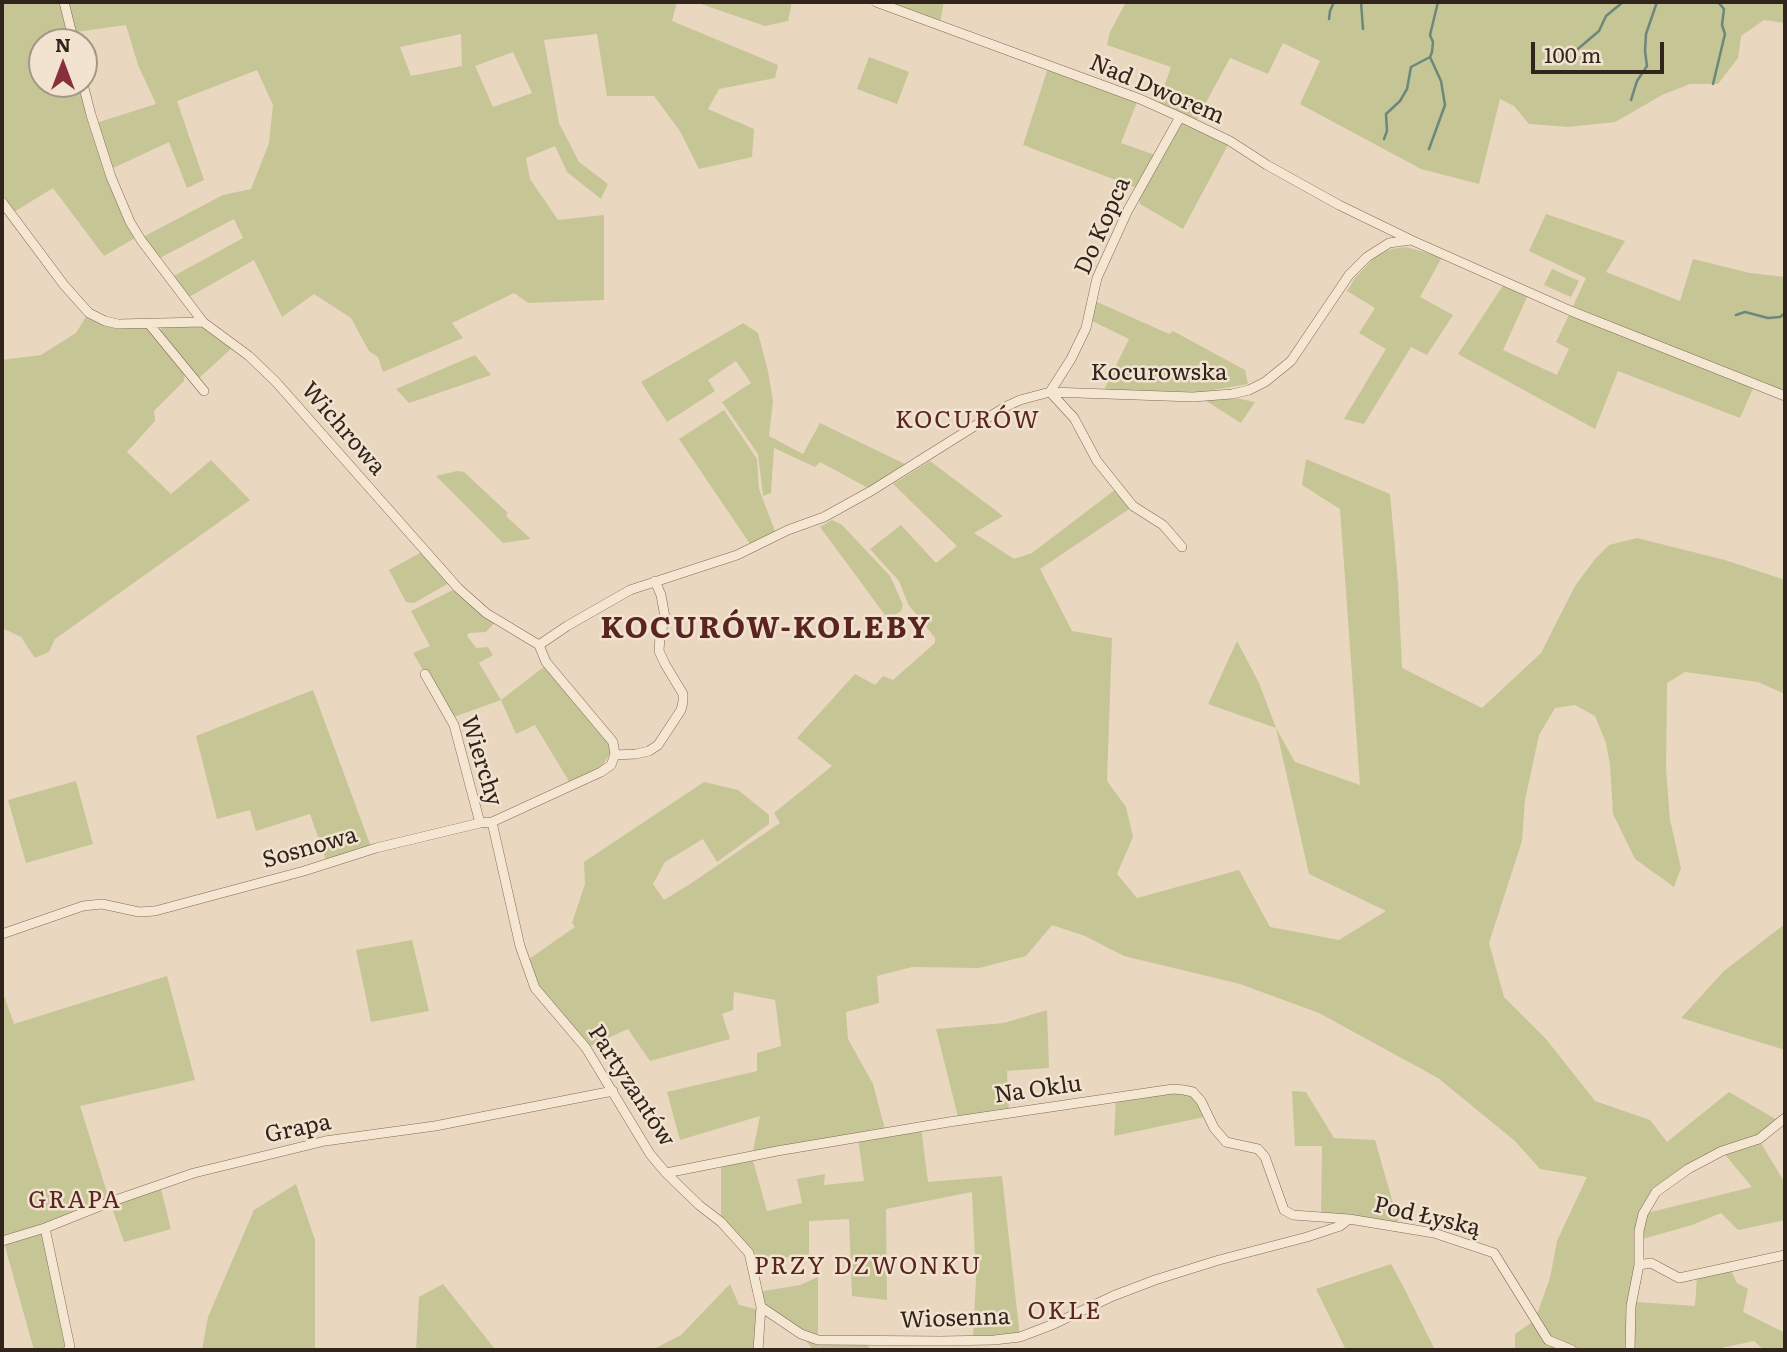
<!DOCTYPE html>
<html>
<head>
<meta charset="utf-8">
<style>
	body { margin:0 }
	#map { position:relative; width:1787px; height:1352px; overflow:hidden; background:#e9d7c0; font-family:Literata,serif }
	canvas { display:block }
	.frame { position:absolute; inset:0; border:4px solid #31241d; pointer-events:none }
	.north { position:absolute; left:28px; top:28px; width:70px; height:70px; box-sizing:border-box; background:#f1e3cf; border:2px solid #a49788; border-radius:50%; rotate:0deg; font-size:19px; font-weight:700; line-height:28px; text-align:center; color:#31241d }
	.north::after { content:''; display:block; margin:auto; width:24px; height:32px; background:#8a2f3c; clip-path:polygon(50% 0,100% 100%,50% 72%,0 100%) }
	.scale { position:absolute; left:1531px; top:42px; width:133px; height:32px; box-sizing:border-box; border:4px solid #31241d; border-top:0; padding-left:9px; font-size:21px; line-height:24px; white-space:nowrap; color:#31241d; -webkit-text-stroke:5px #f1e3cf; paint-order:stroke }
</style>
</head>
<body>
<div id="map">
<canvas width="1787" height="1352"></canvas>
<div class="frame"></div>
<div class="north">N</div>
<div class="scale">100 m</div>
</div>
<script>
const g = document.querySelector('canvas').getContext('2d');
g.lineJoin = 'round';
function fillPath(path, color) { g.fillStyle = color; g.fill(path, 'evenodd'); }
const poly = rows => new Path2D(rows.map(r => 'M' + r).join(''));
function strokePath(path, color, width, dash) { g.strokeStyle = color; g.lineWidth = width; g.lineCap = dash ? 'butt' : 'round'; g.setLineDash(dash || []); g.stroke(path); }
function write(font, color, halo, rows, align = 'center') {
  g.font = font + ' Literata,serif'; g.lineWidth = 5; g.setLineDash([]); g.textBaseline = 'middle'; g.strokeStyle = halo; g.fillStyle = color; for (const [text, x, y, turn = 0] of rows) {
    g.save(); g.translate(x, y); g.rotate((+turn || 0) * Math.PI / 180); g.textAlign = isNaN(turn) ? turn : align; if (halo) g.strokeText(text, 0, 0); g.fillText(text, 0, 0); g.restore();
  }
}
fillPath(poly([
	[2,2,677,2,672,21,778,65,775,78,719,89,708,109,754,129,752,157,699,169,680,131,654,96,607,96,597,34,544,40,559,123,579,162,608,184,601,199,567,172,555,146,526,158,530,179,558,220,604,215,604,300,528,303,514,293,452,323,463,338,383,372,378,357,369,351,351,318,314,294,282,317,254,260,189,297,172,277,243,238,234,219,158,259,143,237,223,195,251,189,269,143,273,105,257,70,177,101,204,180,187,188,169,142,111,169,96,123,156,104,138,65,126,25,69,33,71,42,42,42,42,84,80,84,86,116,106,177,126,222,135,238,104,256,53,188,14,212,2,195],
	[461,34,462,66,411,76,400,47],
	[513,52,532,93,493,107,475,66],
	[695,2,792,2,788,21,765,26],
	[885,2,944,2,940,22],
	[1126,2,1785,2,1785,23,1764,20,1741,36,1738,58,1718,84,1690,84,1662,95,1615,122,1568,127,1529,124,1514,106,1500,99,1479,184,1421,169,1300,104,1320,61,1283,43,1268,74,1230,58,1196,121,1158,105,1171,67,1107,45,1110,32],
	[869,57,909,72,897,104,857,89],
	[1048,68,1137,102,1121,143,1155,155,1137,188,1023,145],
	[1184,123,1229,143,1183,229,1140,204,1139,199,1181,124],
	[1546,214,1625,241,1606,272,1680,301,1693,259,1750,273,1785,277,1785,396,1755,384,1740,418,1618,371,1595,429,1458,354,1504,284,1528,295,1503,350,1557,375,1569,349,1556,342,1571,311,1634,331,1573,306,1586,278,1529,251],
	[1406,247,1442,257,1420,297,1453,315,1427,355,1411,347,1364,424,1344,419,1386,349,1359,333,1375,308,1347,291,1355,278,1376,256,1391,249],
	[1552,269,1579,281,1571,297,1544,285],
	[1095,301,1169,334,1173,331,1245,370,1248,384,1202,392,1104,390,1129,339,1090,320],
	[87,315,149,324,185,371,184,381,154,411,155,421,127,452,171,494,211,460,250,500,55,639,49,652,35,658,21,637,2,628,2,360,41,355,76,333],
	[743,323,758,333,768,371,773,401,769,436,803,454,820,423,907,465,870,489,820,462,815,467,774,448,771,493,763,496,758,454,722,402,751,383,736,361,708,380,715,391,667,422,641,382],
	[162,326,203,327,233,347,198,379,160,331],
	[475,355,491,375,409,403,396,389],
	[1235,398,1255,402,1241,423,1203,399],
	[724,410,757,459,759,489,775,531,775,534,750,544,679,439],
	[1306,459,1390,494,1398,582,1402,668,1482,708,1541,653,1575,586,1595,559,1609,545,1637,538,1725,560,1785,580,1785,694,1758,682,1685,672,1667,683,1666,769,1670,820,1681,868,1674,887,1635,859,1613,814,1610,765,1606,743,1595,716,1575,705,1555,708,1539,735,1525,800,1522,841,1489,943,1504,997,1546,1039,1595,1101,1650,1120,1667,1142,1729,1092,1779,1121,1759,1140,1785,1183,1785,1220,1738,1230,1721,1213,1692,1225,1639,1240,1636,1302,1695,1306,1697,1277,1730,1268,1737,1283,1748,1289,1743,1312,1785,1333,1785,1350,1764,1350,1754,1341,1712,1350,1515,1350,1515,1334,1535,1320,1550,1278,1557,1241,1587,1177,1540,1169,1515,1141,1438,1078,1319,1013,1240,984,1124,956,1085,936,1052,925,1026,956,979,968,912,967,877,976,879,1003,846,1012,848,1039,873,1084,886,1133,921,1127,928,1182,1002,1176,1020,1337,994,1340,973,1335,976,1279,972,1192,886,1209,887,1300,852,1296,849,1219,809,1221,809,1255,752,1261,721,1222,721,1161,752,1156,760,1116,680,1140,667,1092,757,1071,757,1053,781,1046,775,1000,734,992,733,1010,722,1014,730,1039,650,1061,628,1029,586,1048,542,992,533,976,529,959,575,927,572,923,585,884,584,862,704,782,738,790,769,815,769,824,717,862,703,839,665,862,653,884,664,900,690,884,780,823,774,813,832,766,797,738,855,674,875,685,883,676,893,680,935,643,935,638,908,604,899,581,870,549,901,525,936,563,957,546,893,484,930,461,1003,516,974,533,1014,559,1032,553,1116,489,1132,507,1040,569,1072,631,1112,638,1107,781,1126,807,1133,837,1117,874,1137,898,1239,870,1270,927,1339,940,1386,911,1309,874,1276,728,1208,704,1237,641,1259,683,1276,728,1295,762,1360,785,1340,509,1302,485],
	[858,1138,864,1181,824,1185,825,1174,797,1179,802,1203,767,1211,752,1157],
	[1722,1151,1752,1187,1643,1214,1656,1192],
	[457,471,464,472,508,513,506,516,531,539,503,543,436,476],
	[832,520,842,525,890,576,903,605,901,611,888,619,820,527],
	[422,552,449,583,414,603,406,602,389,570],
	[455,589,494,623,486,632,469,633,467,636,476,648,488,647,493,655,479,663,501,700,545,666,609,740,610,754,602,766,570,783,535,725,516,734,501,700,451,718,413,653,430,646,411,611],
	[313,690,371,847,326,860,310,814,256,831,250,810,217,819,196,736],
	[76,781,93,844,26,863,8,800],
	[1785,924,1785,1050,1681,1018,1724,971],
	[412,940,429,1011,371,1022,356,950],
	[167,976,195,1080,80,1106,110,1202,160,1185,171,1229,124,1242,110,1202,2,1238,2,990,14,1024],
	[1047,1010,1049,1068,1007,1071,1009,1113,959,1121,936,1029,1004,1023],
	[1173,1089,1193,1092,1209,1116,1114,1136,1116,1098],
	[1292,1091,1306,1092,1334,1138,1375,1140,1400,1228,1321,1217,1322,1146,1295,1146],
	[296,1184,315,1240,315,1350,202,1350,208,1317,254,1210],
	[43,1231,65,1347,63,1350,34,1350,4,1243],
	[1391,1264,1403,1286,1435,1350,1346,1350,1316,1289],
	[818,1277,818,1335,864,1340,871,1350,813,1350,801,1334,761,1307,758,1292,800,1285],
	[443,1284,495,1349,499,1350,416,1350,419,1297],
	[730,1284,739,1305,756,1309,756,1350,652,1350,681,1335]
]), '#c6c595');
strokePath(poly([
	[1361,2,1363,29],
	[1329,19,1330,11,1334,2],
	[1573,53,1599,31,1606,16,1623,2],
	[1713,84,1725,34,1722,25,1724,9,1718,2],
	[1631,100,1637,81,1647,66,1645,51,1646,34,1657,2],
	[1384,139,1387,131,1386,114,1400,101,1407,89,1411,67,1430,57,1432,52,1433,42,1430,35,1438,2],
	[1429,149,1445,105,1441,81,1430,57],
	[1736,315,1745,312,1768,318,1780,317,1785,313]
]), '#6b887d', 2.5);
const street = poly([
	[64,2,74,42],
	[876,2,1140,99,1180,117,1230,141,1267,165,1339,205,1409,239],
	[83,84,91,115,111,177,130,222,141,240,203,322],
	[2,202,64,285,89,313,105,321,118,324,203,322,249,356,276,382,458,588,486,613,539,645,546,662,613,742,615,755,611,765,601,772,492,822,480,823,376,848,304,871,155,911,139,912,102,904,83,906,2,934],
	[149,324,204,391],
	[1050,392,1071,359,1086,328,1097,278,1128,210,1180,117],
	[1050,392,1074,418,1097,461,1133,506,1163,525,1182,547],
	[539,645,567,626,630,590,737,555,788,530,824,517,871,491,1005,407,1020,400,1050,392,1193,397,1232,394,1249,390,1265,382,1291,361,1349,275,1367,257,1389,243,1411,240,1571,311,1785,396],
	[425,674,454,725,480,823],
	[615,755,636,754,649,751,658,745,681,710,683,702,683,694,665,664,659,651,660,636,665,617,661,595,655,581],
	[492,822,520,946,535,988,586,1048,650,1154,666,1173,699,1205,721,1222,749,1253,761,1307,758,1350],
	[666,1173,777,1151,949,1122,1173,1089,1184,1090,1193,1092,1201,1101,1214,1128,1226,1142,1258,1149,1265,1157,1284,1210,1293,1215,1349,1219,1434,1233,1494,1253,1548,1340,1572,1350],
	[45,1228,70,1347,68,1350],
	[2,1241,45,1228,110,1202,194,1173,325,1141,435,1126,613,1091],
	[1639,1265,1651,1263,1679,1278,1785,1255],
	[761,1307,801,1334,818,1340,941,1341,994,1340,1020,1337,1054,1324,1113,1296,1155,1280,1219,1260,1307,1237,1340,1226,1349,1219],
	[1630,1350,1631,1306,1639,1265,1639,1231,1643,1214,1656,1192,1688,1169,1722,1151,1759,1139,1785,1118]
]);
strokePath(street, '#81695a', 10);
strokePath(street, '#f5e6d2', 9);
write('23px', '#31241d', '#f1e3cf', [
	["Nad Dworem",1157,90,23],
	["Do Kopca",1103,226,-66],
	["Kocurowska",1159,373],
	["Wichrowa",343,429,49],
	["Wierchy",481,761,73],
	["Sosnowa",310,848,-16],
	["Partyzantów",631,1086,57],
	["Na Oklu",1038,1090,-8],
	["Grapa",298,1129,-12],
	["Pod Łyską",1427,1217,13],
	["Wiosenna",955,1319,-2]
]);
g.letterSpacing = '2px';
write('24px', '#5a2420', '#f1e3cf', [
	["KOCURÓW",968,421],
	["GRAPA",75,1201],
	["PRZY DZWONKU",868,1267],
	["OKLE",1065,1312]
]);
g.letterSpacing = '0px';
g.letterSpacing = '2px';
write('bold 30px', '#5a2420', '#f1e3cf', [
	["KOCURÓW-KOLEBY",766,629]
]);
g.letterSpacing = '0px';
</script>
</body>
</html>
